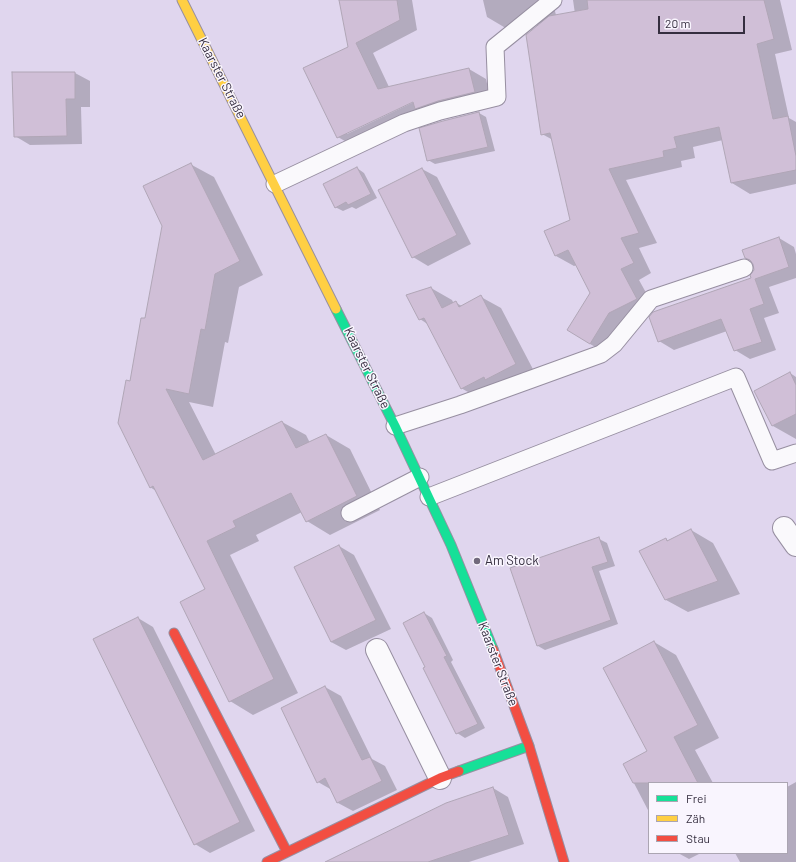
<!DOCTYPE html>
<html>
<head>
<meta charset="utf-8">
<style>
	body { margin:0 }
	#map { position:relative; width:796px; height:862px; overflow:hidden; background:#e0d6ee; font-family:Barlow,sans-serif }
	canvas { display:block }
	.legend { position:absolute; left:648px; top:782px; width:140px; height:72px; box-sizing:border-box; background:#f9f5fe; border:1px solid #aba5b2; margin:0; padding:5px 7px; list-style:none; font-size:12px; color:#352e3f }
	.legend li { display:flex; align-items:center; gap:8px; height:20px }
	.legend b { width:20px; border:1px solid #aba5b2 }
	.scale { position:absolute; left:658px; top:16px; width:87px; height:18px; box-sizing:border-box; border:2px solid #352e3f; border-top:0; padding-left:5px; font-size:12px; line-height:14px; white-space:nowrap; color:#352e3f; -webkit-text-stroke:3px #f9f5fe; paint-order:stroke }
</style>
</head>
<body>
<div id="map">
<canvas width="796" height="862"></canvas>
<ul class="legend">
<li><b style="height:5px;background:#16e098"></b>Frei</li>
<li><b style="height:5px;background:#ffcf43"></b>Zäh</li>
<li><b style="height:5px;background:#f24e42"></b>Stau</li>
</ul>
<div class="scale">20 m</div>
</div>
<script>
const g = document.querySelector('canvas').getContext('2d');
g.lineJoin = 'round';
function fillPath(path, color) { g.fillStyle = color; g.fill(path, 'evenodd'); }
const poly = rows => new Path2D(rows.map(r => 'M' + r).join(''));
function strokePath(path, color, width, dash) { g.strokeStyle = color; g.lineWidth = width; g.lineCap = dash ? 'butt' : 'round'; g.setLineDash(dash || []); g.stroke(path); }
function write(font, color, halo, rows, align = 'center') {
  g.font = font + ' Barlow,sans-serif'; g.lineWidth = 3; g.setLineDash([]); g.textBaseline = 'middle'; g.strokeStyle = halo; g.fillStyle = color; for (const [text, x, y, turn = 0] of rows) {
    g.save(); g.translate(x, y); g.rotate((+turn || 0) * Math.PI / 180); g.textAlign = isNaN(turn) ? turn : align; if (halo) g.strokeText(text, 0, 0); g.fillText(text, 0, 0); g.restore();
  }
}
fillPath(poly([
	[340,0,412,0,417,30,373,53,389,87,469,69,486,79,491,102,355,147,338,137,349,47],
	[417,98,418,100,347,134,347,132],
	[483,0,552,0,556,15,548,22,509,30,487,17],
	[573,0,780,0,792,50,775,54,789,118,796,122,796,184,750,194,732,183,723,140,693,147,695,158,681,161,682,167,626,180,657,243,639,248,651,273,639,280,655,309,627,324,608,354,590,344,591,293,577,265,574,266,556,256,571,221,553,140,542,134,584,77],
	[75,73,90,81,90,107,81,107,82,144,30,145,15,136],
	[479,113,486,117,495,151,435,164,428,160],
	[190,164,214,177,263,275,239,287,228,343,225,342,213,407,189,402,216,455,282,422,306,435,310,443,326,435,350,449,380,510,330,535,307,521,302,512,256,535,259,541,230,555,298,693,253,715,230,701,206,590,156,491,150,487,130,382,146,320],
	[357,168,364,173,377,198,356,209,352,207,343,211,335,207],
	[422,169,437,177,471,244,428,266,413,257],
	[779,238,794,247,796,254,796,278,769,287,779,313,764,318,776,350,750,359,735,350,727,331,674,350,659,341,752,278,755,270,753,262,745,258],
	[431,288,452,300,454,304,456,303,462,306,481,297,501,308,536,375,482,400,461,388,429,325,420,319],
	[790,373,796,377,796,439,773,426],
	[691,530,713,543,740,594,688,612,666,600,665,539,670,541],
	[599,539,607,543,615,566,599,571,618,624,545,650,538,646,511,569],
	[339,546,354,555,391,629,346,650,331,642],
	[424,613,432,618,453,660,451,662,485,728,465,738,457,733,424,668,426,668],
	[138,618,153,627,255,831,210,853,195,844],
	[654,642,676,655,719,738,695,750,713,783,649,783,649,812,624,764,648,752],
	[325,687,341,696,372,759,385,766,397,790,353,811,338,803,332,790,318,782],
	[796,782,796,862,740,862,735,853,787,853,787,787],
	[493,788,508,797,524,844,469,862,327,862],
	[678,853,701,853,689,859]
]), '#0003');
const building = poly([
	[339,0,397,0,400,20,356,43,378,89,469,68,475,92,438,101,415,109,413,102,337,138,303,68,348,47,339,0],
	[587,0,764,0,774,39,757,44,773,119,788,116,796,156,796,170,731,183,719,127,674,137,677,148,663,151,664,157,609,169,639,233,621,238,634,263,621,269,637,299,609,313,590,344,567,330,590,293,568,250,555,256,544,231,570,220,550,133,541,135,526,35,549,16,588,9,587,0],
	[12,72,75,72,75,99,66,99,67,136,14,137,12,72],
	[479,112,488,147,427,161,419,128,443,121,479,112],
	[191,163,240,261,215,274,205,330,201,329,189,394,166,389,203,460,282,421,296,448,326,434,357,496,306,522,291,493,233,521,236,527,207,541,274,679,229,702,180,602,205,589,153,486,150,488,118,423,126,380,130,381,141,318,145,318,162,226,143,186,191,163],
	[357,167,371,194,348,205,346,202,335,208,323,184,357,167],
	[422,168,457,235,412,258,378,190,422,168],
	[779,237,789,267,755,279,764,304,750,309,762,342,734,351,721,319,658,342,649,317,653,312,751,278,750,275,754,270,753,264,750,260,745,258,742,250,779,237],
	[431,287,442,308,456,301,459,307,481,295,516,364,485,380,484,377,461,389,424,318,419,320,406,295,431,287],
	[790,372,796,385,796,414,772,426,754,391,790,372],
	[691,529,718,581,665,600,639,551,666,538,667,541,691,529],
	[599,537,608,562,592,567,611,620,537,646,510,568,599,537],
	[339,545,376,620,331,642,294,567,339,545],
	[424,612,447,656,444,657,478,724,456,734,423,668,425,667,403,623,424,612],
	[138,617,240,822,194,845,93,639,138,617],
	[654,641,698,725,674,737,698,783,633,783,623,764,647,751,603,668,654,641],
	[325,686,362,760,370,757,382,781,337,803,325,778,317,783,281,708,325,686],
	[493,787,509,835,428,862,325,862,446,803,493,787]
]);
fillPath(building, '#d0bfd7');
strokePath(building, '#b0a6b6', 1);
const lane = poly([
	[275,184,404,123,440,111,497,97,495,47,553,0],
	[395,426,460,405,601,354,614,344,651,299,744,268],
	[429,497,736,377,772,461,796,453],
	[350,513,420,477]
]);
const street = poly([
	[784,528,796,545],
	[377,650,440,778]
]);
const fast = poly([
	[336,309,395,426,451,545,493,649],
	[459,771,529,746]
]);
const slow = poly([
	[182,0,336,309]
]);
const jam = poly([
	[174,633,287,852],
	[493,649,529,746,564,862],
	[267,862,440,778,459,771]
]);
strokePath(lane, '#978fa1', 19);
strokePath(street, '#978fa1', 24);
strokePath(fast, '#978fa1', 11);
strokePath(slow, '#978fa1', 11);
strokePath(jam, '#978fa1', 11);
strokePath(lane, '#faf9fc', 17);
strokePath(street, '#faf9fc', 22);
strokePath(fast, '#16e098', 9);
strokePath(slow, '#ffcf43', 9);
strokePath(jam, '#f24e42', 9);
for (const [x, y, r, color] of [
	[477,561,4,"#71697c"]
]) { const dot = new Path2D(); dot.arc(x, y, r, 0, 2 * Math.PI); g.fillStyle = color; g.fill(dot); strokePath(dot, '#f9f5fe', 1.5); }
write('13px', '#352e3f', '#f9f5fe', [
	["Kaarster Straße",222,78,63],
	["Kaarster Straße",367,368,64],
	["Kaarster Straße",498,664,69]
]);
write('13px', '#352e3f', '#f9f5fe', [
	["Am Stock",485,561]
], 'left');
</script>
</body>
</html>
